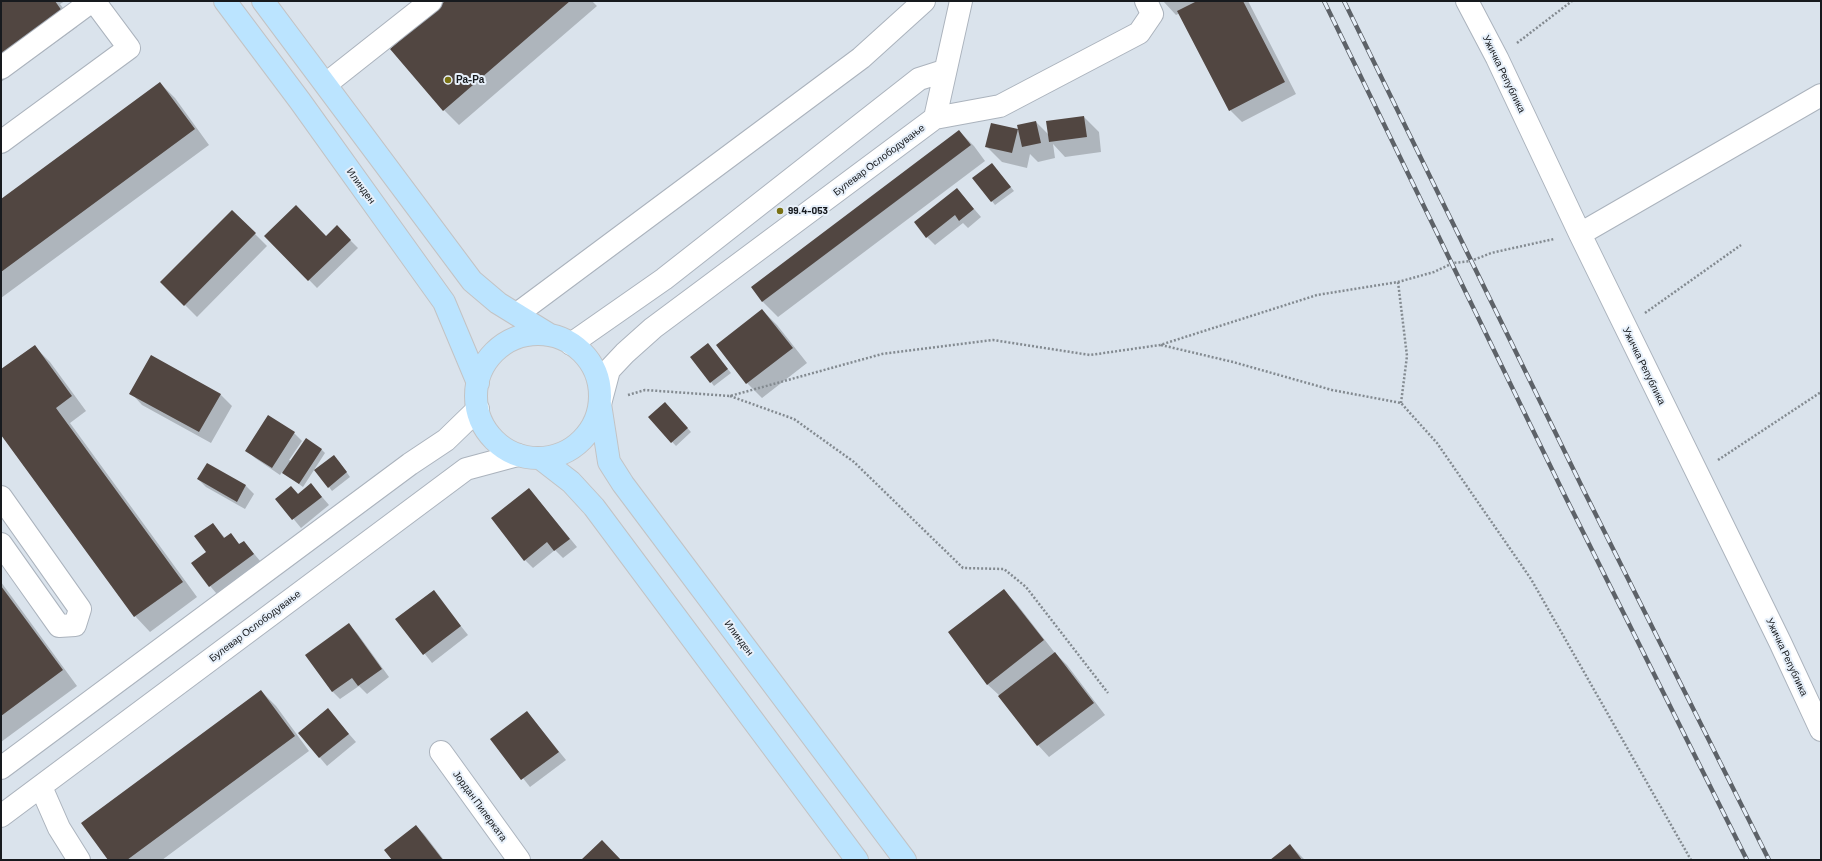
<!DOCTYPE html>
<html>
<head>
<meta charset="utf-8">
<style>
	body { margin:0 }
	#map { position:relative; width:1822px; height:861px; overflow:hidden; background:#dae3ec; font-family:Barlow,sans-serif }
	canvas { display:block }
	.frame { position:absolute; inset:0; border:2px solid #171a1e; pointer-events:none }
</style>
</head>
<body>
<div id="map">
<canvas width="1822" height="861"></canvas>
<div class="frame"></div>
</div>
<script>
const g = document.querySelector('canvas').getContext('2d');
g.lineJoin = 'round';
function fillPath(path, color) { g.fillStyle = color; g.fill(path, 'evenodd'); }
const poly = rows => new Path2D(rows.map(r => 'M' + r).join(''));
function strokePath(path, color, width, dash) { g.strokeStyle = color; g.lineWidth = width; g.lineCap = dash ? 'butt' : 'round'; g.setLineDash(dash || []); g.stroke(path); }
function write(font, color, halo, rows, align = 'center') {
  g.font = font + ' Barlow,sans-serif'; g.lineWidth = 4; g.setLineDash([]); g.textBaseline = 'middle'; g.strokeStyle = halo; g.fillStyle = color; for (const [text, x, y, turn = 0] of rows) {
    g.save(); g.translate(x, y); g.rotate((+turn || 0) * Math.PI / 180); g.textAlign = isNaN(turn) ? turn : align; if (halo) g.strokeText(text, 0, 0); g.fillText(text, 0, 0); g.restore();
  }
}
fillPath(poly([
	[1,1,65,1,60,4,77,27,1,82],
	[446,1,592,1,597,6,459,125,444,110],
	[1163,1,1248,1,1296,94,1242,122,1230,110,1180,13,1176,15],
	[160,83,175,98,209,145,1,298,1,201],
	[1084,117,1099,132,1101,152,1065,157,1053,144,1055,158,1038,162,1030,154,1027,168,1002,162,986,146,1017,130,1020,132,1036,122,1049,135],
	[959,131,974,146,985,161,778,317,763,302,752,287],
	[992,164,1014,191,995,205,974,178],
	[957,189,981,217,968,228,963,223,935,245,927,237],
	[232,211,267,246,197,317,162,282],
	[337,227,358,248,317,288,266,236,327,237],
	[762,310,777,325,807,363,762,398,747,383,717,345],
	[34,346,50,362,86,411,70,423,197,597,150,632,135,616,1,434,1,371],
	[711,348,731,373,714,386,711,382],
	[131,393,220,394,232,406,211,443,142,405],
	[665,403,691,432,676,446,649,417],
	[294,433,302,441,289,460,291,461,321,449,325,453,303,487,282,472,280,475,255,458,247,450],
	[338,460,350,477,332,491,329,487],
	[207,464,246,486,254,494,245,509,206,487,198,479],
	[311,484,329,505,301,528,277,499,291,487,298,494],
	[529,489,577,547,563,558,555,550,533,568,525,560],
	[213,524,225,538,230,534,240,545,244,542,261,562,217,594,210,586,207,552],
	[1,582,77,686,1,742],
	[433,591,468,635,432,663,397,619],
	[1004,591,1016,603,1055,653,1067,665,1105,715,1049,757,1038,745,1000,696,987,684],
	[349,625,357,633,389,677,367,694,359,686,340,699,332,691],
	[261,691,276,706,309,751,162,860,109,860],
	[328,710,356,742,327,766,299,733],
	[527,712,566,760,530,787,492,739],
	[416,826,424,834,444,860,393,860],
	[1290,845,1305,860,1271,860]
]), '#0003');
fillPath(poly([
	[1,1,55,1,62,11,1,56],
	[445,1,570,1,443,111,390,49],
	[1197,1,1243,1,1285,82,1229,111,1177,11],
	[160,82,195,129,1,272,1,199],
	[1084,116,1087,137,1049,142,1046,121],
	[1036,121,1041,143,1022,147,1017,125],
	[991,123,1018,129,1012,153,985,147],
	[959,130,971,145,762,302,751,287],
	[992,163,1011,187,991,202,972,178],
	[957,188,974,209,959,221,955,215,926,238,914,222],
	[296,205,326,236,337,225,351,240,308,281,264,236],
	[232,210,256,233,184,306,160,282],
	[762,309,793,348,746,384,716,345],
	[708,343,728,369,710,383,690,357],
	[35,345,72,396,56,408,183,582,134,617,1,435,1,369],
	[151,355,221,394,199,432,129,394],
	[665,402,688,428,671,443,648,417],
	[268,415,295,432,272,468,245,451],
	[306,438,322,449,299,484,282,473],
	[334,455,347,472,328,488,314,470],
	[207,463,246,485,237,502,197,479],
	[311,483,322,497,292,520,275,499,291,486,298,494],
	[529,488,570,539,554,551,547,542,524,561,491,518],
	[213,523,224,538,231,533,239,544,244,541,254,554,209,587,191,563,206,552,194,536],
	[1,586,63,670,1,716],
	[1004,589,1044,640,987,685,948,632],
	[434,590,461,626,423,655,395,619],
	[349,623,382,669,358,686,352,678,332,692,305,655],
	[1055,652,1094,703,1037,746,998,696],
	[261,690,295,736,127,860,108,860,81,823],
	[328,708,349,734,319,758,298,733],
	[527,711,559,752,521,780,490,739],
	[416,825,443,860,392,860,384,850],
	[602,840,621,860,581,860],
	[1290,844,1302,860,1270,860]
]), '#514641');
const street = poly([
	[1467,1,1497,58,1580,234,1780,642,1821,730],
	[1,68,92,1],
	[326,84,431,1],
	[935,118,961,1],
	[1,142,129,48,94,1],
	[1580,234,1821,95],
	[517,314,861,58,924,1],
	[571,344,664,279,919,79,944,71],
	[600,404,609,370,625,353,653,328,935,118,1000,106,1139,33,1152,14,1146,1],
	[1,497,80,609,75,625,59,626,1,544],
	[441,752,519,860],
	[1,768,410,464,446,440,478,409],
	[41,787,59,828,79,860],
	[1,816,466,469,518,455]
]);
const primary = poly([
	[225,1,300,101,444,302,478,383],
	[263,1,472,281,498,303,550,335],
	'476 396a62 62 0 1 1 124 0a62 62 0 1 1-124 0Z',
	[600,404,609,462,623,484,905,860],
	[540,458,571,482,594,507,857,860]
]);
strokePath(street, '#abb3bd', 24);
strokePath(primary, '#c3c3c4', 24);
strokePath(poly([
	[1517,43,1572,1],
	[1398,282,1407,356,1401,403],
	[1645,313,1741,245],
	[1161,345,1233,362,1332,390,1401,403,1437,443,1531,579,1691,860],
	[628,395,645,390,730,396,882,354,993,340,1090,355,1160,345,1317,295,1398,282,1434,272,1453,263,1471,261,1491,253,1554,239],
	[730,396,794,419,854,462,963,568,1004,569,1026,587,1108,693],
	[1718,460,1821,392]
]), '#838a90', 2.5, [2, 2]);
strokePath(street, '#fff', 22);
strokePath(primary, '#bbe4ff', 22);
const rail = poly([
	[1324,1,1563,492,1747,860],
	[1344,1,1583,489,1769,860]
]);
strokePath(rail, '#5d6268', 4.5);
strokePath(rail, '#e7f0fa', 3, [9]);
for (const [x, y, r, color] of [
	[448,80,4,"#7a7214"],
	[780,211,4,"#7a7214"]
]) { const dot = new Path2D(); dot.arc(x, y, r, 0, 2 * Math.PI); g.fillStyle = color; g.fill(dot); strokePath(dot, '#e7f0fa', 1.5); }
write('10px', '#171a1e', '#e7f0fa', [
	["Ужичка Република",1504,74,64],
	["Булевар Ослободување",879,160,-37],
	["Илинден",361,186,54],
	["Ужичка Република",1644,366,64],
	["Булевар Ослободување",255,626,-37],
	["Илинден",739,638,53],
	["Ужичка Република",1787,657,65],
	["Јордан Пиперката",480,806,54]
]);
write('bold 10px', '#171a1e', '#e7f0fa', [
	["Ра-Ра",456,80],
	["99.4-053",788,211]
], 'left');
</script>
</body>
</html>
